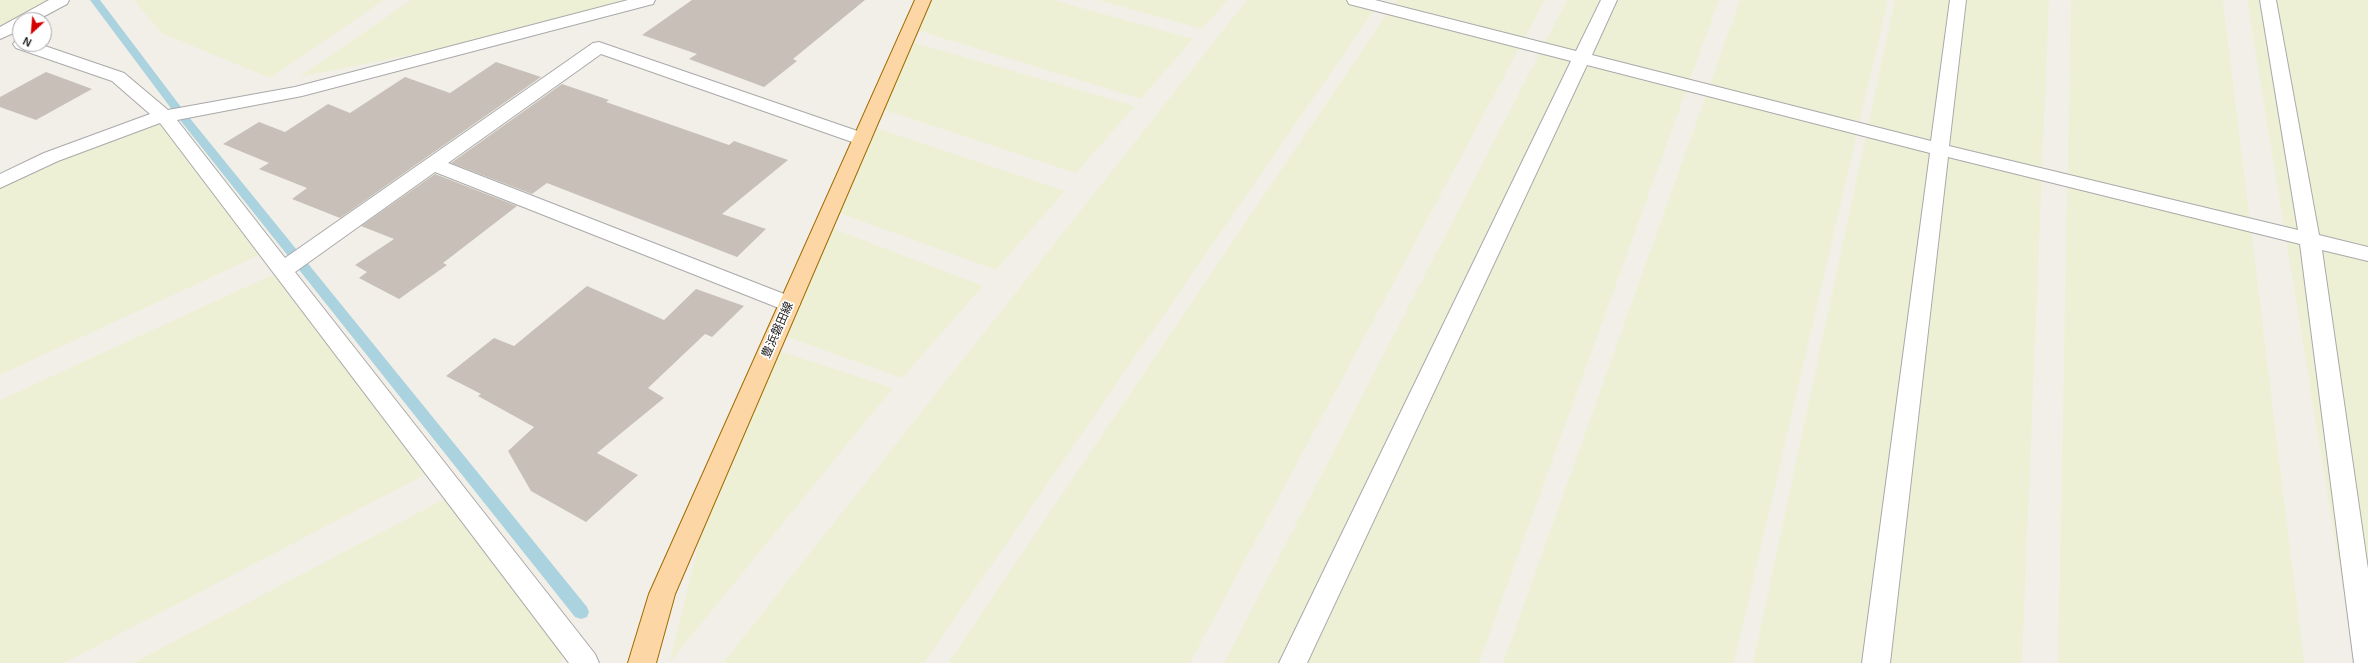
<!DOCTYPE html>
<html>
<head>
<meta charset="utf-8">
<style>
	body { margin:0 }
	#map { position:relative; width:2368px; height:663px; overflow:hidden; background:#f2efe9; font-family:Helvetica,sans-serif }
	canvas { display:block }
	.north { position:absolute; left:12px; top:12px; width:40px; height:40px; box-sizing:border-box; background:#fff; border:1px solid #a7a7a7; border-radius:50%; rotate:206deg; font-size:11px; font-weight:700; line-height:16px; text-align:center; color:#222 }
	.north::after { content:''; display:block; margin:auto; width:14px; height:18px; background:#d40000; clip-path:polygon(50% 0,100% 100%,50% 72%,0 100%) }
</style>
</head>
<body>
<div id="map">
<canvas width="2368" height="663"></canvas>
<div class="north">N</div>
</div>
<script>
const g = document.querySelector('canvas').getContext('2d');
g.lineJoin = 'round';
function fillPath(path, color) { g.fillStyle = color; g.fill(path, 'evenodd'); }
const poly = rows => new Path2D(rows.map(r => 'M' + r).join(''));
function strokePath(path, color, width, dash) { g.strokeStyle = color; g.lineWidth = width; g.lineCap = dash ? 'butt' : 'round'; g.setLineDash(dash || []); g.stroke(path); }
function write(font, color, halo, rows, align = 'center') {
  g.font = font + ' Helvetica,"Noto Sans JP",sans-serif'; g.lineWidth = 3.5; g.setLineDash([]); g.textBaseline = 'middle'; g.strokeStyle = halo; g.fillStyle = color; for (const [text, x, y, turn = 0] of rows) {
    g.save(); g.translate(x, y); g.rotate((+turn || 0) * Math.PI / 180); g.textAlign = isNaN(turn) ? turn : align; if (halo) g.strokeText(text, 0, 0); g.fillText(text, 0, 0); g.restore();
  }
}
fillPath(poly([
	[0,0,61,0,20,20,0,34],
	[134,0,384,0,270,78,161,33],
	[411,0,647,0,521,33,299,77],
	[919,0,1053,0,1193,39,1141,99,910,28],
	[1098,0,1228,0,1202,29],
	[1247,0,1381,0,924,663,723,663],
	[1396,0,1545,0,1190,663,948,663],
	[1567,0,1719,0,1479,663,1224,663],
	[1740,0,1888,0,1734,663,1503,663],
	[1895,0,2049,0,2022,663,1753,663],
	[2071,0,2223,0,2304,663,2058,663],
	[2247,0,2368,0,2368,663,2355,663],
	[905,40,1135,106,1076,173,875,107],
	[164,116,268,251,0,375,0,182],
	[868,125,1065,191,996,270,831,210],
	[824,225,983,286,902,378,776,333],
	[283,270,436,469,64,663,0,663,0,400],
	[770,348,893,388,670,662,716,470],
	[454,494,568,642,561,663,133,663]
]), '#eef0d5');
fillPath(poly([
	[90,0,100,0,184,111,587,607,589,612,587,617,581,619,575,617,176,115,90,0]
]), '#aad3df');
fillPath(poly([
	[692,0,865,0,793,59,797,61,764,87,689,59,697,54,642,35],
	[496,62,541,77,340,218,292,199,307,188,259,169,269,163,223,144,259,122,285,132,328,104,350,113,405,77,450,93],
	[46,72,92,89,36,120,0,107,0,97],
	[562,84,609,100,606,102,729,145,734,141,788,160,722,214,766,229,737,257,547,183,532,194,451,163],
	[435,174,517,206,443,263,447,265,399,299,359,278,367,272,355,265,394,239,361,226],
	[587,286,664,320,696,289,744,306,712,337,705,334,648,388,664,398,597,453,638,475,586,522,531,491,508,451,534,427,478,396,481,394,446,376,494,338,514,346]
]), '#c7bfb8');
const minor = poly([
	[49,0,69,0,67,4,37,20,20,20,20,30,0,39,0,27,49,0],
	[628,0,655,0,653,4,302,96,177,120,285,258,593,43,599,42,869,135,871,139,869,143,862,145,855,143,601,54,448,163,797,299,800,304,797,309,789,312,435,172,295,272,595,654,599,663,569,663,160,123,58,161,0,188,0,174,44,153,150,114,112,81,16,48,13,44,16,40,20,39,20,44,39,44,124,73,168,110,295,87,628,0],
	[1347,0,1375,0,1576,51,1601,0,1617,0,1592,55,1931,141,1950,0,1966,0,1949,146,2298,230,2260,0,2276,0,2319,235,2368,247,2368,261,2322,250,2368,569,2368,663,2354,663,2300,244,1948,157,1890,663,1862,663,1930,153,1587,65,1307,663,1279,663,1571,61,1349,4,1347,0]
]);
const major = poly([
	[915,0,931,0,675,594,656,663,628,663,649,594,915,0]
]);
strokePath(minor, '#a9a9a9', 2);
strokePath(major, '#a06b00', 2);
fillPath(minor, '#fff');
fillPath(major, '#fcd6a4');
write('12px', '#222', '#fff', [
	["豊浜磐田線",778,330,-66]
]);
</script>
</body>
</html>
